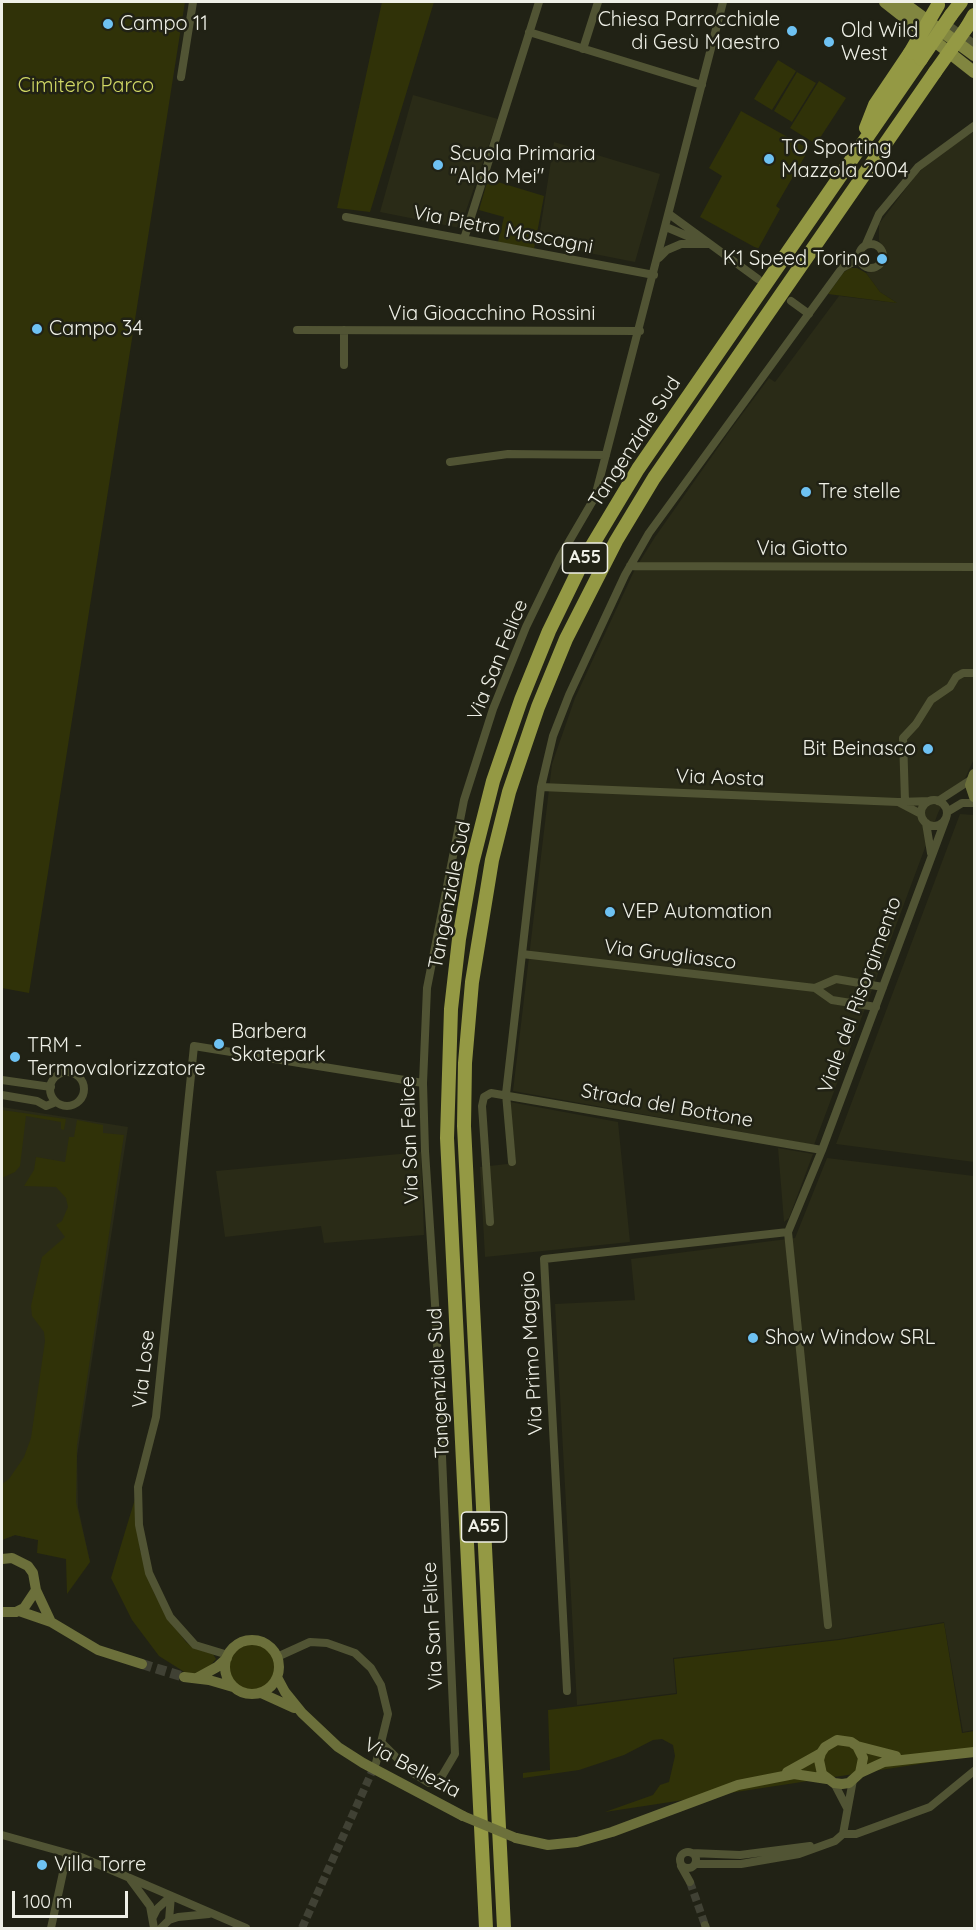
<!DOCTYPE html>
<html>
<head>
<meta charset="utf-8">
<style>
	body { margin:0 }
	#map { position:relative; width:976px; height:1930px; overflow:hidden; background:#212215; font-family:Quicksand,sans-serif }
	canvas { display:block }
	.frame { position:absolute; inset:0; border:3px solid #eff0e7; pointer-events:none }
	.scale { position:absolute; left:12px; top:1891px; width:116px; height:27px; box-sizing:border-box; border:3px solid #eff0e7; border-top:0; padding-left:8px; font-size:18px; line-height:21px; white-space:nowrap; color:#eff0e7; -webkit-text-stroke:4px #212215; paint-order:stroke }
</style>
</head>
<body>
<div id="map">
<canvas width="976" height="1930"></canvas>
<div class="frame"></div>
<div class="scale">100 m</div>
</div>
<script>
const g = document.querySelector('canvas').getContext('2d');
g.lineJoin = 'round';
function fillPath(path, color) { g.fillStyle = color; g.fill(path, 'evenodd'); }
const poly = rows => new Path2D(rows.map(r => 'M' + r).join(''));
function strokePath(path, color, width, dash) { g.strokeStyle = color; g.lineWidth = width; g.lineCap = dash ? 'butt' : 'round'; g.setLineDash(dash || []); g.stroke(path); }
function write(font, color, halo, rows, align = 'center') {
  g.font = font + ' Quicksand,sans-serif'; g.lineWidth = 5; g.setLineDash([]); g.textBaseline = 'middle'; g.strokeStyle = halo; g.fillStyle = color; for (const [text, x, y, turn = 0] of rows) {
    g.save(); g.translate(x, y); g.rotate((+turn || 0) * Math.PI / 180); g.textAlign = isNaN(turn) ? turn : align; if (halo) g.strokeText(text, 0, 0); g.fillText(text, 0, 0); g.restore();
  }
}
fillPath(poly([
	[413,95,498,119,460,228,380,212],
	[974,131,974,759,962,785,944,801,938,813,814,1145,513,1091,552,764,575,698,635,569,655,537,731,429,769,378,775,382,839,296,897,303,880,292,866,273,880,270,887,257,879,240,879,224,916,175,932,160],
	[554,142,660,174,635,262,538,243],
	[960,814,974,815,974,1162,836,1144],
	[510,1102,618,1122,630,1242,485,1257,480,1167,516,1163],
	[2,1107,128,1127,77,1456,78,1507,90,1562,38,1540,15,1535,2,1540],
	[778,1148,813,1154,789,1218,784,1222],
	[421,1152,424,1235,324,1243,321,1226,225,1237,216,1171],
	[827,1158,974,1176,974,1730,963,1732,944,1622,839,1639,673,1658,676,1693,577,1705,555,1304,635,1300,631,1259,795,1238]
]), '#2a2b17');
fillPath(poly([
	[2,2,185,2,29,993,2,988],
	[382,2,434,2,370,212,337,208],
	[778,60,796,71,772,110,754,99],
	[797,72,816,83,792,122,774,111],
	[819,81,846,98,816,144,790,128],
	[741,111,809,149,776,206,780,209,758,249,700,217,722,176,709,168],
	[488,179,544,196,534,249,498,242,504,217,479,210],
	[850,268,857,268,866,273,880,292,897,303,828,294,844,272],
	[2,1110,66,1119,64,1130,61,1129,61,1122,26,1116,20,1166,15,1172,2,1178],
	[77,1120,103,1125,103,1133,124,1135,77,1445,76,1502,90,1562,67,1594,66,1559,37,1553,38,1540,15,1535,2,1540,2,1484,9,1479,24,1457,31,1438,45,1341,44,1332,32,1316,31,1306,42,1257,65,1237,56,1225,62,1221,68,1207,66,1198,56,1187,24,1186,34,1170,36,1157,65,1162,69,1137,74,1137],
	[135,1499,140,1550,154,1593,168,1618,186,1642,193,1648,213,1654,216,1659,203,1674,186,1673,159,1656,132,1620,111,1578],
	[944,1623,962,1733,974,1731,974,1761,972,1756,605,1812,653,1795,660,1785,669,1782,675,1756,673,1745,662,1739,653,1740,624,1755,579,1770,523,1778,523,1773,550,1770,548,1710,677,1694,674,1659,839,1640],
	'225 1667a27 27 0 1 1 54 0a27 27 0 1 1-54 0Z'
]), '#303208');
strokePath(poly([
	[690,1882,705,1925],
	[302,1928,375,1765]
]), '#404134', 8, [8, 4]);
strokePath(poly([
	[142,1664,184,1677]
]), '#404134', 10, [10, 5]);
strokePath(poly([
	[944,22,974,44],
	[529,32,702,85],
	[583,49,598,2],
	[181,77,193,2],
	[669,214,758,279],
	[346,217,654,275],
	[666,227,699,241],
	[464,239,539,2],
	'859 256a12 12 0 1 1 24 0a12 12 0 1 1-24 0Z',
	[866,244,879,214,918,167,974,126],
	[659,258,667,250,681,244,708,244],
	[791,301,809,314],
	[297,330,640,331],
	[344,365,344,330],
	[450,462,508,454,606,455],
	[630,566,974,567],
	[541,787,898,802,930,801],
	'921 813a13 13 0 1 1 26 0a13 13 0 1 1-26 0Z',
	[905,801,903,738,916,724,931,700,950,687,956,677,963,673,974,673],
	[938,801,972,779],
	[900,803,921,814],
	[947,812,962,803,974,803],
	[926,823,931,853],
	[522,954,815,988,836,979,883,987],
	[815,988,832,1000,876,1007],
	'50 1089a17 17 0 1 1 34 0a17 17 0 1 1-34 0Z',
	[2,1080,51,1087],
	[2,1095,37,1101,46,1106,56,1102],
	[512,1162,506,1094,541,787,553,736,569,695,625,575,649,533,842,268,859,259],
	[490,1222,482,1106,484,1097,491,1093,822,1150],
	[828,1625,788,1232,822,1150,946,818],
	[228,1655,195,1645,170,1617,149,1573,139,1525,138,1487,156,1417,194,1046,423,1083],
	[277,1657,310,1642,327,1643,355,1653,371,1668,381,1685,388,1714,376,1763],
	[567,1691,544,1259,788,1232],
	[382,1743,410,1771,429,1783,442,1776,455,1754,436,1319,425,1151,423,1083,427,988,464,800,493,709,526,627,560,557,595,497,723,2],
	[834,1783,847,1808],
	[843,1834,853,1780],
	[2,1835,81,1857,246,1928],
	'680 1860a8 8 0 1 1 16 0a8 8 0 1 1-16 0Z',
	[692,1853,740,1855,810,1846],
	[695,1864,741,1864,799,1854,835,1841,843,1834,856,1834,930,1807,974,1771],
	[681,1866,690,1882],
	[130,1879,150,1906,154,1928],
	[153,1917,157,1909,171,1896],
	[169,1920,171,1896],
	[705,1925,706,1928],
	[51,1928,67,1854],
	[161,1928,169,1920,178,1917,209,1914]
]), '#515434', 8);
strokePath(poly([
	[974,774,970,785,974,797],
	[2,1559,12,1558,28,1566,33,1573,36,1590,24,1608,16,1612,2,1612],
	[36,1590,51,1622],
	[19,1611,51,1622,98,1650,142,1664],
	'225 1667a27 27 0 1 1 54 0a27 27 0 1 1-54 0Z',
	[184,1677,209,1680,233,1687],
	[277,1677,285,1692,302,1713,338,1747,363,1763,463,1816],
	[197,1678,217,1667,227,1658],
	[261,1693,294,1708],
	[857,1746,896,1756],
	[787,1772,821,1753],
	[860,1773,863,1758,857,1746,851,1742,837,1740,825,1747,821,1753,819,1760,822,1774,834,1783,842,1784,849,1783,860,1773,884,1762,974,1752],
	[516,1838,548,1845,577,1842,612,1832,738,1785,794,1774,827,1779]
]), '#6c703b', 10);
strokePath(poly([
	[885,2,974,72],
	[902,2,974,55]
]), '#818640', 12);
strokePath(poly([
	[951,15,961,2],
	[967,27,974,15],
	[866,128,875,105,910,53],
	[486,1928,447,1138,451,1009,459,939,472,864,493,781,521,700,549,631,584,559,638,469,921,59],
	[504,1928,464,1126,465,1063,472,982,492,860,509,792,538,707,566,639,616,541,654,478,935,72]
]), '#949944', 14);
strokePath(poly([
	[463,1816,516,1838]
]), '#6c703b', 10);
strokePath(poly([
	[910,53,938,5],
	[921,59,951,15],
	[935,72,967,27]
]), '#949944', 14);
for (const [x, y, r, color] of [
	[108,24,6,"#6ec2f3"],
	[792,31,6,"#6ec2f3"],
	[829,42,6,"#6ec2f3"],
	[769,159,6,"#6ec2f3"],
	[438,165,6,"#6ec2f3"],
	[882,259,6,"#6ec2f3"],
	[37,329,6,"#6ec2f3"],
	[806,492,6,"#6ec2f3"],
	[928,749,6,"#6ec2f3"],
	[610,912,6,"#6ec2f3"],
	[219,1044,6,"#6ec2f3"],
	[15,1057,6,"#6ec2f3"],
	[753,1338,6,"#6ec2f3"],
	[42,1865,6,"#6ec2f3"]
]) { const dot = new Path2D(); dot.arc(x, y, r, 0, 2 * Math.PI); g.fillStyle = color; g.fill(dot); strokePath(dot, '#212215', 2); }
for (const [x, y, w] of [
	[585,558,45],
	[484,1527,45]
]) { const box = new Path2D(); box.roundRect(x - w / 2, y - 15, w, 30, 4.5); g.fillStyle = '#212215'; g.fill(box); strokePath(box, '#eff0e7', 1.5); }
write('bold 18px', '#eff0e7', null, [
	["A55",585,558],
	["A55",484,1527]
]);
write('20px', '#eff0e7', '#212215', [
	["Chiesa Parrocchiale",780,20,"right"],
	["di Gesù Maestro",780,43,"right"],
	["Campo 11",120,24],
	["Old Wild",841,31],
	["West",841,54],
	["TO Sporting",781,148],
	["Mazzola 2004",781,171],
	["Scuola Primaria",450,154],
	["\"Aldo Mei\"",450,177],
	["K1 Speed Torino",870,259,"right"],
	["Campo 34",49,329],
	["Tre stelle",818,492],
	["Bit Beinasco",916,749,"right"],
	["VEP Automation",622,912],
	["Barbera",231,1032],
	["Skatepark",231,1055],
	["TRM -",27,1046],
	["Termovalorizzatore",27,1069],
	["Show Window SRL",765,1338],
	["Villa Torre",54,1865]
], 'left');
write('20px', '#d0d764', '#212215', [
	["Cimitero Parco",86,86]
]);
write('20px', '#eff0e7', '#212215', [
	["Via Pietro Mascagni",503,230,11],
	["Via Gioacchino Rossini",492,314],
	["Tangenziale Sud",635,442,-57],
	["Via Giotto",802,549],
	["Via San Felice",498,660,-68],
	["Via Aosta",720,778,2],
	["Tangenziale Sud",450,895,-79],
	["Via Grugliasco",670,955,7],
	["Viale del Risorgimento",860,995,-70],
	["Strada del Bottone",667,1106,10],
	["Via San Felice",410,1140,-92],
	["Via Primo Maggio",532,1353,-93],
	["Via Lose",144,1369,-84],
	["Tangenziale Sud",439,1383,-93],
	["Via San Felice",433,1626,-93],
	["Via Bellezia",412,1768,28]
]);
</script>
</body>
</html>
